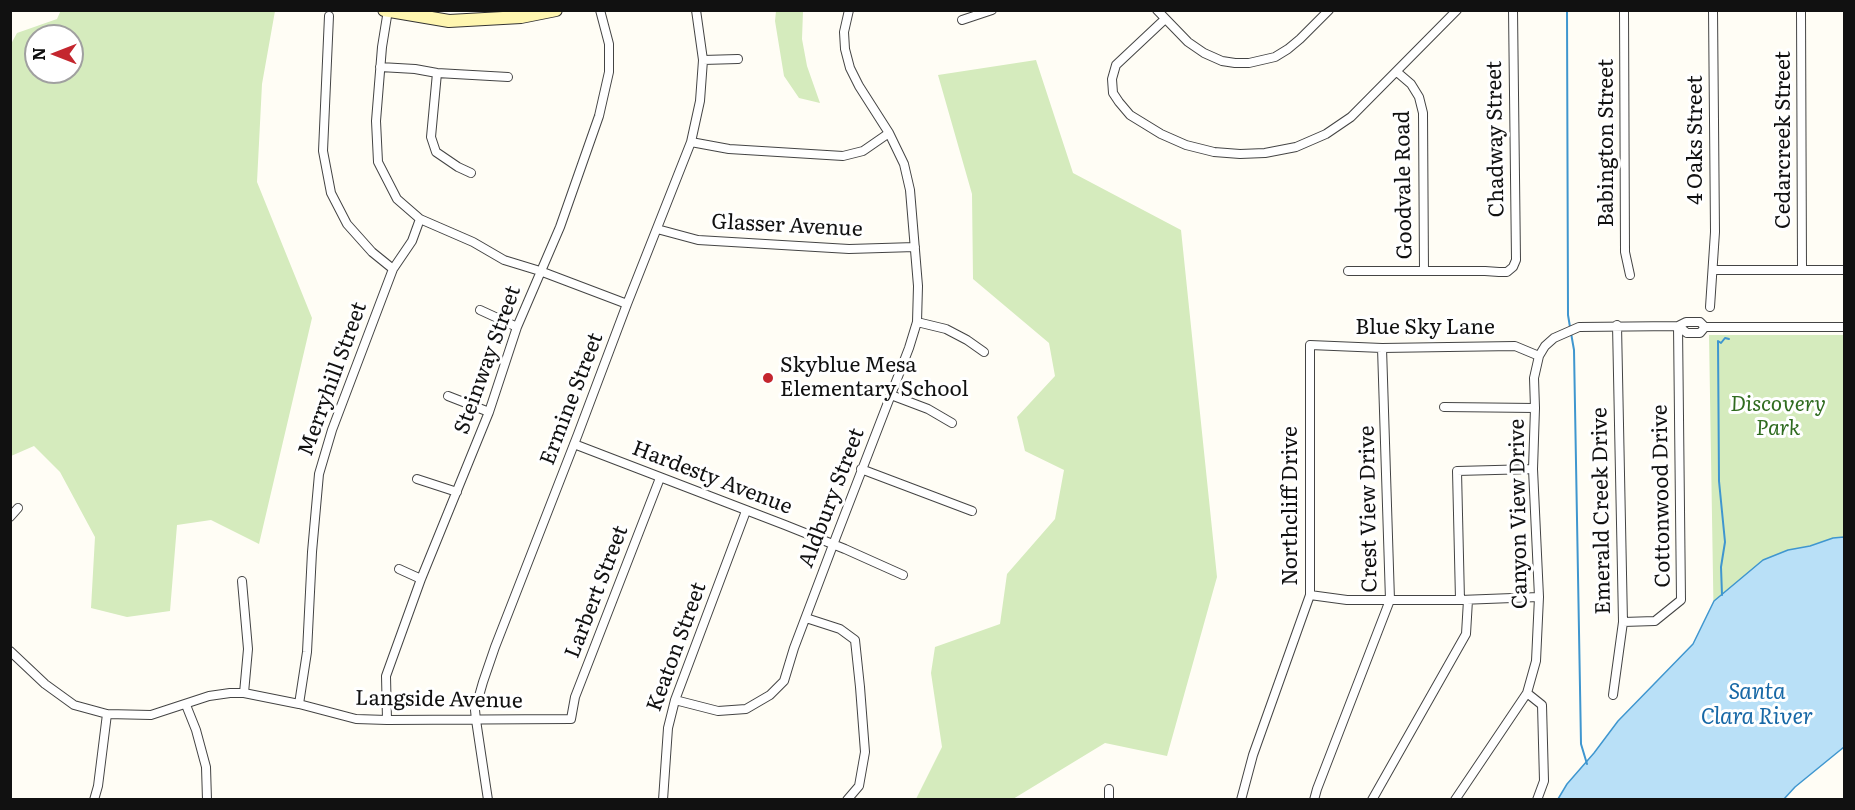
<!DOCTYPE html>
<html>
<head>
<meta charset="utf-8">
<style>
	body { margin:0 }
	#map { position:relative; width:1855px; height:810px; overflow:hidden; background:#fffdf5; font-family:Literata,serif }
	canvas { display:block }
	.frame { position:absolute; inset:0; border:12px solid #111; pointer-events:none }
	.north { position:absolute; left:24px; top:24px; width:60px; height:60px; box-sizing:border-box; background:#fff; border:2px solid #a0a0a0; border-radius:50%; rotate:270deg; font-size:16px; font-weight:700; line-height:24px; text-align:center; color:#111 }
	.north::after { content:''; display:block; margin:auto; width:21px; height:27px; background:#c4262e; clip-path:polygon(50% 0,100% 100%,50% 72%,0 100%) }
</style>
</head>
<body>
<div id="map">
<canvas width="1855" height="810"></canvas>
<div class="frame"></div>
<div class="north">N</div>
</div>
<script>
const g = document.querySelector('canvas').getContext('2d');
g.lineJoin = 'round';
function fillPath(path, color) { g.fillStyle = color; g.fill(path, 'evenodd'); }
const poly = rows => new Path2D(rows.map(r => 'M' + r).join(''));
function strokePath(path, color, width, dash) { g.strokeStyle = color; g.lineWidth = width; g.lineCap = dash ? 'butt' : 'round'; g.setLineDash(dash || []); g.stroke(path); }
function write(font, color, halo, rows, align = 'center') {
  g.font = font + ' Literata,serif'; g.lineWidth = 6; g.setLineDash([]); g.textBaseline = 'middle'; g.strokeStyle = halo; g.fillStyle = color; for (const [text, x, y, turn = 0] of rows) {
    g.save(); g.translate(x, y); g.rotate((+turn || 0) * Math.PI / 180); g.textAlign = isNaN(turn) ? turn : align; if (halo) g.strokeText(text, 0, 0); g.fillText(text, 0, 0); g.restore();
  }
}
fillPath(poly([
	[61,10,275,11,262,84,257,182,312,318,259,544,211,520,177,525,170,611,127,617,91,608,95,537,60,472,34,446,11,456,11,44,17,33,57,19],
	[36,36,72,36,72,72,36,72],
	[776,11,803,11,802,39,807,66,820,103,799,98,784,76,775,21],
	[1036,60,1073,173,1181,230,1217,577,1167,756,1105,743,1013,799,916,799,942,747,931,673,935,647,1000,624,1007,574,1055,519,1064,470,1025,451,1017,417,1055,376,1049,343,973,279,972,194,938,75],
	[1709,335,1844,335,1844,748,1831,757,1716,759]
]), '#d5ebbd');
const water = poly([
	[1844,537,1844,747,1795,787,1784,799,1558,799,1567,784,1594,753,1618,721,1693,644,1714,601,1763,560,1788,550,1810,546,1833,538,1844,537]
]);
fillPath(water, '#b9e0f7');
strokePath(water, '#3f96cf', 1.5);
strokePath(poly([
	[1567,10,1568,315,1570,327],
	[1571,333,1574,350,1581,744,1587,764],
	[1722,595,1721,567,1725,542,1719,481,1718,341,1721,343,1725,338,1729,339]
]), '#3f96cf', 2);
const street = poly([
	[388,10,382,47,376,121,378,162,397,199,420,219,473,242,504,260,540,271,627,304],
	[1157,10,1188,42,1204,53,1222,61,1235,63,1249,63,1275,57,1288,49,1300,39,1329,10],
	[1624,10,1625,252,1630,275],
	[1801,10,1802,270],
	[329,16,323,151,331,193,347,224,372,252,393,269],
	[1165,19,1116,65,1112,79,1113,93,1119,102,1130,115,1161,134,1186,145,1214,152,1240,154,1265,153,1296,147,1326,134,1351,117,1457,10],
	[962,20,992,10],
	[703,60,738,59],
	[380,67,415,69,437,73,508,77],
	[1397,72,1411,84,1419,97,1423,113,1424,271],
	[437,73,431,137,436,152,458,167,471,173],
	[691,142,729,149,843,156,863,151,889,133],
	[657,229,698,240,849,249,915,247],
	[1713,270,1844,270],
	[1348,271,1485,271,1499,272,1507,272,1513,267,1516,260,1513,10],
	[1710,307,1715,232,1713,10],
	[480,310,517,327],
	[917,322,946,329,967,340,984,352],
	[1705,327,1700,333,1687,333,1678,326,1686,322,1700,322,1705,327,1844,327],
	[891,395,928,409,952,423],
	[448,396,489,412],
	[1444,407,1535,408],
	[574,444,785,525,845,549,903,575],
	[861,469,972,511],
	[417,479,457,492],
	[10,517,18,508],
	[399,569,421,579],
	[242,581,248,649,244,693],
	[1310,595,1347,600,1460,600,1539,597],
	[1460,600,1457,471,1533,469],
	[806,618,840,629,855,640,860,687,865,752,859,786,847,800],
	[10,651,45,684,74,705,107,714,151,715,209,696,230,693,244,693,299,704,356,719,387,720,571,719,575,697,660,478],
	[1527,693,1542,705,1544,781,1537,800],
	[1613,695,1623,622,1617,325],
	[675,700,718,711,746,709,770,695,784,681,794,648,836,537,909,348,917,322,918,286,910,190,904,164,889,133,859,86,850,68,845,49,844,32,849,10],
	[299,704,307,652,312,552,319,474,332,430,393,269,412,241,420,219],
	[186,705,196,730,206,767,207,800],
	[387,720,386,676,421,579,489,412,517,327,560,227,599,116,609,72,609,44,600,10],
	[94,800,98,786,107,714],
	[488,800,476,720,475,710,483,682,495,647,578,434,627,304,691,142,700,101,703,60,696,10],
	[663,800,668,728,675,700,746,511],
	[1109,800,1109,789],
	[1241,800,1253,755,1310,595,1310,345,1382,348,1515,346,1539,356],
	[1314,800,1317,789,1390,600,1382,348],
	[1372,800,1466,634,1468,600],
	[1455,800,1527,693,1536,661,1539,597,1533,469,1535,408,1534,378,1539,356,1545,346,1554,338,1579,327,1678,326,1681,600,1655,621,1623,622]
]);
const secondary = poly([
	[384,10,449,21,521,17,556,10]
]);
strokePath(street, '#444', 10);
strokePath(secondary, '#333', 14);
strokePath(street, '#fff', 8);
strokePath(secondary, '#fff6b0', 12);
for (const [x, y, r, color] of [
	[768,378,6,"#c4262e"]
]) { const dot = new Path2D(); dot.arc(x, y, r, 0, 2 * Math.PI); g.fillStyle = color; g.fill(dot); strokePath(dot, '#fff', 2); }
write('21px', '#111', '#fff', [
	["Chadway Street",1496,139,-91],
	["4 Oaks Street",1696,140,-90],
	["Cedarcreek Street",1784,140,-90],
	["Babington Street",1607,143,-90],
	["Goodvale Road",1404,185,-91],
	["Glasser Avenue",787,226,3],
	["Blue Sky Lane",1425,328],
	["Steinway Street",488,360,-70],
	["Merryhill Street",333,379,-70],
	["Ermine Street",572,399,-69],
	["Hardesty Avenue",712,478,21],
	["Cottonwood Drive",1662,496,-91],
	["Aldbury Street",832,498,-69],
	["Northcliff Drive",1291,506,-90],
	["Crest View Drive",1369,509,-91],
	["Emerald Creek Drive",1602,511,-91],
	["Canyon View Drive",1519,514,-91],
	["Larbert Street",597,592,-69],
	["Keaton Street",677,647,-70],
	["Langside Avenue",439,700,1]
]);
write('21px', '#111', '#fff', [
	["Skyblue Mesa",780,366],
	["Elementary School",780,390]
], 'left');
write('italic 21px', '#2f6b1f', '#fff', [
	["Discovery",1778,405],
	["Park",1778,429]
]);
write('italic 22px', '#1768a6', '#fff', [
	["Santa",1757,693],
	["Clara River",1757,718]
]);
</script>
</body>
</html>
